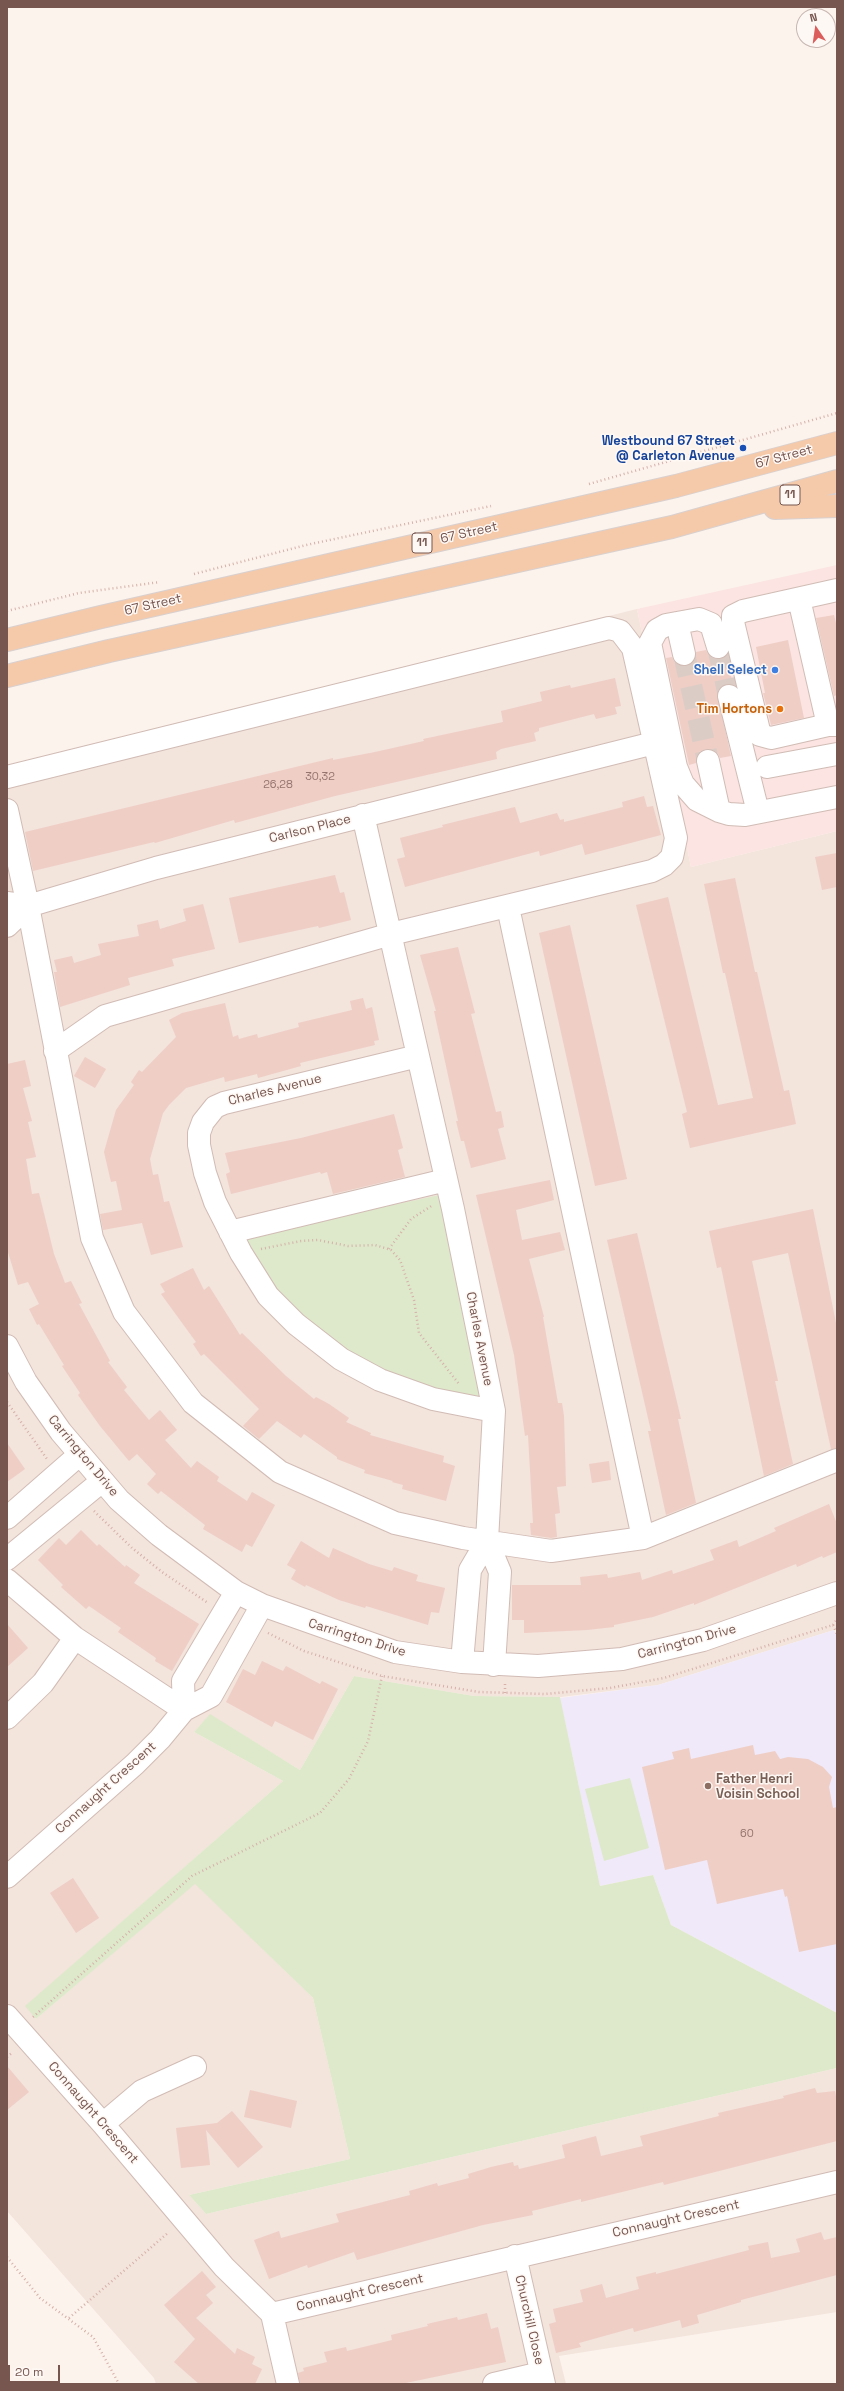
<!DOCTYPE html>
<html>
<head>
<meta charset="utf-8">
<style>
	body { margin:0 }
	#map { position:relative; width:844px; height:2391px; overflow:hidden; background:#fcf3ed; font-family:"Space Grotesk",sans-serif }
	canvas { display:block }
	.frame { position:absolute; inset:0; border:8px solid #775650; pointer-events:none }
	.north { position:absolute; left:796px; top:8px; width:40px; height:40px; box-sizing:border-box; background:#fef8f4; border:1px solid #c8b7b2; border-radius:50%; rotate:347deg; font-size:11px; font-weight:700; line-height:16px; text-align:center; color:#775650 }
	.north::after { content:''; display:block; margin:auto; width:14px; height:18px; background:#dc5e5c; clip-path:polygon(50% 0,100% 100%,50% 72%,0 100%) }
	.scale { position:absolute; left:8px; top:2365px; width:52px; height:18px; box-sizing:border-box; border:2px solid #775650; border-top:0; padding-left:5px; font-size:12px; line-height:14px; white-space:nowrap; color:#775650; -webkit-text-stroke:3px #fef8f4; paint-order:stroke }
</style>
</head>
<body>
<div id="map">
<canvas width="844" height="2391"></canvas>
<div class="frame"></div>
<div class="north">N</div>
<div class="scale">20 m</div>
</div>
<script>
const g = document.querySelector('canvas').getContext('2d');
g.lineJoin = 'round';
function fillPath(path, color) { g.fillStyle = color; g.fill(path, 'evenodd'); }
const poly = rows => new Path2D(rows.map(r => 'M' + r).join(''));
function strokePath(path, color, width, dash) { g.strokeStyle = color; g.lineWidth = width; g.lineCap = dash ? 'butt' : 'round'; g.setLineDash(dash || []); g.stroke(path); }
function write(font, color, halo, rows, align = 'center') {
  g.font = font + ' "Space Grotesk",sans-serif'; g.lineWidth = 3; g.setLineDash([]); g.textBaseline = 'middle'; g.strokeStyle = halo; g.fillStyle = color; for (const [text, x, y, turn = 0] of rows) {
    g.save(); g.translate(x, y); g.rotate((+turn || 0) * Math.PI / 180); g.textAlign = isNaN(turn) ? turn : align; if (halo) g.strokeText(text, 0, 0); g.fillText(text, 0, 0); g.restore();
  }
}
fillPath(poly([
	[637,609,691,867,837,831,837,1627,834,1630,658,1685,561,1697,474,1696,354,1676,300,1770,210,1715,194,1732,283,1781,26,2006,36,2019,195,1883,313,1998,350,2159,189,2195,206,2214,837,2068,837,2312,559,2356,566,2384,156,2384,154,2378,7,2211,7,765]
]), '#f3e4dc');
fillPath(poly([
	[837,565,837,831,691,867,637,609]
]), '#fbe4e2');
fillPath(poly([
	[834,1630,837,1637,837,2013,671,1925,653,1875,600,1886,560,1698,658,1685]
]), '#f0e9f9');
fillPath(poly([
	[449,1193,494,1411,433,1399,296,1324,233,1239],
	[354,1676,474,1696,560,1697,600,1886,653,1875,671,1925,837,2013,837,2068,206,2214,189,2195,350,2159,313,1998,195,1884,36,2019,25,2006,283,1781,194,1732,210,1714,300,1770],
	[630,1778,649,1848,604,1861,585,1789]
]), '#dee9cb');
fillPath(poly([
	[834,615,837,627,837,695,834,696,816,618],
	[788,640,804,718,771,725,763,693,765,693,756,647],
	[706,650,709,656,715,659,726,656,733,684,726,684,717,693,731,756,720,758,717,752,706,749,699,752,696,763,689,765,666,658,672,657,675,663,686,666,693,663,696,652],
	[615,678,621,706,615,707,617,714,596,719,594,714,539,728,539,731,534,733,536,741,501,749,496,752,497,759,335,796,235,823,234,820,155,843,154,842,33,871,25,832,333,758,333,760,375,752,424,741,423,739,503,722,501,711,542,701,540,692,570,685,571,688],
	[644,796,647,807,653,806,661,835,585,855,582,844,540,856,539,851,405,887,397,859,405,857,400,838,443,827,442,825,515,807,520,823,557,813,560,820,564,819,564,822,623,807,622,802],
	[837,853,837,887,822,890,815,857],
	[335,875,340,893,344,892,351,920,319,928,318,926,239,943,229,898],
	[735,878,755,972,757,972,784,1091,789,1090,796,1124,690,1148,682,1114,687,1112,636,905,668,897,718,1105,753,1098,725,973,723,973,704,884],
	[203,904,215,949,172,959,174,966,128,978,130,985,60,1007,54,972,57,972,54,960,72,956,74,963,101,955,98,944,139,936,137,925,158,920,160,929,186,921,183,909],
	[570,925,627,1179,595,1186,539,933],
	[458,947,475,1013,471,1014,482,1057,496,1112,501,1111,504,1127,498,1129,506,1159,471,1168,464,1141,461,1141,456,1121,458,1121,434,1011,436,1011,420,955],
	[363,998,366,1009,372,1007,379,1040,374,1041,375,1045,300,1063,301,1066,258,1078,257,1074,225,1082,224,1077,186,1088,169,1105,163,1113,150,1159,153,1175,158,1174,164,1202,169,1201,183,1247,151,1255,142,1223,103,1230,100,1214,122,1210,116,1181,111,1182,104,1152,116,1110,134,1085,131,1082,139,1070,142,1072,176,1037,169,1020,182,1013,225,1003,233,1037,238,1035,239,1039,257,1034,258,1038,299,1027,298,1023,352,1010,350,1001],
	[85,1057,106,1069,95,1088,74,1076],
	[25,1060,31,1086,23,1088,32,1121,28,1122,36,1157,26,1159,32,1194,39,1193,54,1254,65,1283,71,1281,82,1303,79,1304,110,1361,108,1362,127,1387,124,1390,149,1420,160,1410,177,1430,165,1440,191,1468,197,1461,219,1477,217,1481,247,1501,252,1492,275,1505,252,1547,246,1544,242,1552,203,1529,205,1525,161,1491,158,1494,147,1484,156,1474,137,1454,129,1461,100,1426,78,1395,80,1393,62,1366,64,1365,39,1324,37,1325,29,1309,39,1304,28,1282,18,1285,7,1249,7,1064],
	[394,1114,403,1148,398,1150,405,1177,333,1194,327,1172,321,1174,320,1172,231,1194,226,1174,230,1172,225,1153,301,1138],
	[550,1180,554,1200,516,1210,522,1240,560,1232,565,1250,529,1259,544,1317,543,1317,558,1403,562,1403,564,1416,566,1486,557,1487,560,1513,555,1514,557,1537,551,1538,531,1535,530,1523,533,1523,528,1435,525,1436,514,1355,476,1195],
	[813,1209,837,1328,837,1448,831,1449,788,1253,752,1261,778,1381,775,1381,793,1464,764,1476,721,1267,717,1268,709,1231],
	[637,1233,681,1419,678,1419,696,1503,666,1515,648,1431,651,1431,607,1240],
	[193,1268,204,1290,209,1286,240,1335,242,1333,286,1376,314,1399,316,1397,329,1404,349,1418,346,1422,371,1433,370,1435,444,1456,443,1462,455,1466,446,1501,402,1489,403,1485,392,1482,393,1481,364,1473,365,1470,337,1459,337,1457,304,1434,301,1438,277,1421,259,1439,243,1426,259,1409,204,1354,201,1356,193,1344,196,1342,161,1294,165,1292,160,1284],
	[7,1443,25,1469,7,1482],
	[609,1461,611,1480,592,1483,589,1464],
	[829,1504,837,1524,837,1552,823,1558,822,1556,797,1567,796,1564,694,1605,694,1603,653,1617,614,1625,614,1627,587,1630,524,1633,524,1620,512,1620,512,1585,581,1585,580,1577,607,1574,608,1578,640,1572,642,1580,672,1570,673,1574,714,1560,710,1550,737,1540,739,1547,776,1531,774,1528],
	[81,1530,97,1546,99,1544,125,1567,126,1565,140,1575,134,1583,199,1624,172,1671,155,1661,156,1658,118,1632,121,1628,89,1606,86,1609,61,1587,63,1585,38,1560,59,1538,66,1545],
	[301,1541,329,1558,333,1548,369,1564,392,1571,394,1567,418,1575,416,1581,445,1588,439,1613,431,1612,428,1625,366,1606,365,1608,339,1600,306,1585,305,1587,291,1579,296,1570,287,1565],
	[7,1624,28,1648,7,1667],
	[262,1661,283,1671,286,1666,320,1684,322,1681,338,1689,313,1740,275,1721,272,1727,226,1702,243,1669,255,1675],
	[753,1745,755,1755,775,1751,780,1759,788,1757,808,1759,823,1767,832,1777,829,1787,833,1808,837,1807,837,1944,799,1952,787,1896,785,1897,783,1889,717,1904,707,1860,665,1870,642,1767,674,1759,672,1752,689,1748,691,1759],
	[73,1878,99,1918,76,1933,50,1893],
	[7,2066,29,2092,7,2110],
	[815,2088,817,2093,835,2091,837,2101,837,2141,664,2185,663,2182,581,2202,581,2199,532,2211,533,2215,483,2225,357,2260,354,2252,308,2268,307,2265,269,2279,254,2240,279,2231,281,2238,339,2222,336,2214,410,2195,409,2191,437,2183,438,2186,469,2178,468,2174,491,2167,513,2162,514,2166,518,2165,519,2169,565,2158,562,2145,596,2136,601,2156,643,2146,640,2136,719,2116,718,2113,784,2098,783,2096],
	[250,2090,297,2101,291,2128,244,2117],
	[232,2111,263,2147,238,2168,206,2130,210,2165,181,2168,176,2128,217,2123],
	[821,2232,824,2240,837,2237,837,2275,741,2300,741,2302,697,2315,699,2323,682,2328,680,2320,634,2332,633,2328,579,2343,581,2347,556,2353,549,2324,556,2322,553,2309,583,2302,580,2290,602,2284,606,2298,639,2289,636,2277,656,2272,656,2274,749,2250,748,2246,768,2242,771,2258,800,2252,796,2239],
	[202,2271,216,2287,206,2295,213,2303,196,2318,235,2354,237,2348,255,2357,252,2364,262,2369,255,2384,199,2384,174,2362,195,2339,164,2305],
	[487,2313,491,2329,498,2327,506,2362,401,2384,300,2384,298,2373,304,2371,303,2368,327,2362,324,2352,346,2347,347,2351,392,2340,391,2335,428,2326,427,2324,457,2317,458,2320]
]), '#efcec6');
strokePath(poly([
	[718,647,729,696],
	[684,654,708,761]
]), '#dbccc6', 22, [22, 11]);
const minor = poly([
	[837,590,743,611,733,616,733,622,760,735,771,738,828,725,837,725],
	[799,599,828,725],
	[677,623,684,654],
	[718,647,711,624,699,619,666,625,657,630,650,643,676,767,683,784,697,800,719,811,729,814,745,815,837,797],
	[729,696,758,812],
	[708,761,719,811],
	[767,767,837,754],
	[7,777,609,628,620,631,633,648,676,838,672,857,664,865,652,871,391,934,105,1016,55,1051],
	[7,810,28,906,92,1238,124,1312,193,1403,280,1472,395,1523,463,1538,551,1551,643,1538,837,1460],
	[363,815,453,1209,494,1411,487,1541,500,1572,494,1665],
	[7,903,28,906,156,868,654,743],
	[508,907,643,1538],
	[7,926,28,906],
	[418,1056,224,1103,215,1107,203,1122,199,1133,199,1145,205,1173,215,1202,241,1253,268,1296,296,1324,341,1359,380,1380,433,1399,494,1411],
	[230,1232,446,1180],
	[7,1346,26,1382,61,1432,119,1500,159,1535,236,1592,262,1605,395,1652,462,1662,538,1666,622,1659,703,1640,837,1593],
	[7,1518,79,1455],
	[7,1559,102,1481],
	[7,1580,75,1638,184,1710],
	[462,1662,470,1570,487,1541],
	[184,1710,183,1681,236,1592],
	[7,1718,43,1683,75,1638],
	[7,1877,135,1764,160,1739,184,1710,211,1696,262,1605],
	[7,2016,103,2124,224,2267,272,2314,837,2182],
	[103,2124,142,2091,195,2067],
	[515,2256,544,2384],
	[272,2314,288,2384],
	[494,2384,541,2373]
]);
const major = poly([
	[775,508,837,506],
	[7,640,101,617,676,486,837,443],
	[7,676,109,651,672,527,837,481]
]);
strokePath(minor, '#d1bcb5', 24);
strokePath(major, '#d9d0ce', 24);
strokePath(poly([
	[589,484,837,413],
	[194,574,306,545,491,506],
	[7,611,79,593,160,582],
	[261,1249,301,1241,318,1240,348,1246,375,1245,391,1250,400,1260,414,1300,419,1333,459,1384],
	[389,1249,411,1219,433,1205],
	[7,1402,47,1459],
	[94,1511,132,1548,162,1572,208,1603],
	[833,1625,837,1619],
	[268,1633,304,1651,382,1676,479,1692,545,1694,610,1688,664,1678,833,1625,837,1634],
	[505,1693,505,1683],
	[33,2017,192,1876,320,1813,349,1779,368,1741,382,1676],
	[7,2057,13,2052],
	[7,2257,40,2298,93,2337,119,2384],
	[69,2318,169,2232]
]), '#d5b1a9', 2.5, [1, 3]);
strokePath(minor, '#fff', 22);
strokePath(major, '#f5caab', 22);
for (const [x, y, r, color] of [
	[743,448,4,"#1a4fb4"],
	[775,670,4,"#3f7fe0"],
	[780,709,4,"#e8710a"],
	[708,1786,4,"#8d6e63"]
]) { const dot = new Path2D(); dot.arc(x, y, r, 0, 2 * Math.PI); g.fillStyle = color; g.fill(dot); strokePath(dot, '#fef8f4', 1.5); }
write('11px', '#95746e', null, [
	["30,32",320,777],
	["26,28",278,785],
	["60",747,1834]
]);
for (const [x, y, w] of [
	[790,495,20],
	[422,543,20]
]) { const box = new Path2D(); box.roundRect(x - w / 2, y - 10, w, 20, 3); g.fillStyle = '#fef8f4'; g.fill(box); strokePath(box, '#775650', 1); }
write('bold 12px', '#775650', null, [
	["11",790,495],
	["11",422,543]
]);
write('bold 13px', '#164399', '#fef8f4', [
	["Westbound 67 Street",735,441],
	["@ Carleton Avenue",735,456]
], 'right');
write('13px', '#775650', '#fef8f4', [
	["67 Street",784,457,-15],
	["67 Street",469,533,-13],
	["67 Street",153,605,-13],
	["Carlson Place",310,829,-14],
	["Charles Avenue",275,1090,-14],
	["Charles Avenue",479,1339,79],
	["Carrington Drive",83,1456,50],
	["Carrington Drive",357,1638,17],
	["Carrington Drive",687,1642,-15],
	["Connaught Crescent",106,1788,-42],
	["Connaught Crescent",93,2113,49],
	["Connaught Crescent",676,2219,-13],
	["Connaught Crescent",360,2293,-13],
	["Churchill Close",529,2320,77]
]);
write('bold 13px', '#366cbe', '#fef8f4', [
	["Shell Select",767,670]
], 'right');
write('bold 13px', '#c56008', '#fef8f4', [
	["Tim Hortons",772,709]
], 'right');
write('bold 13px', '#785e54', '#fef8f4', [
	["Father Henri",716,1779],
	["Voisin School",716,1794]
], 'left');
</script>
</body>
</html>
